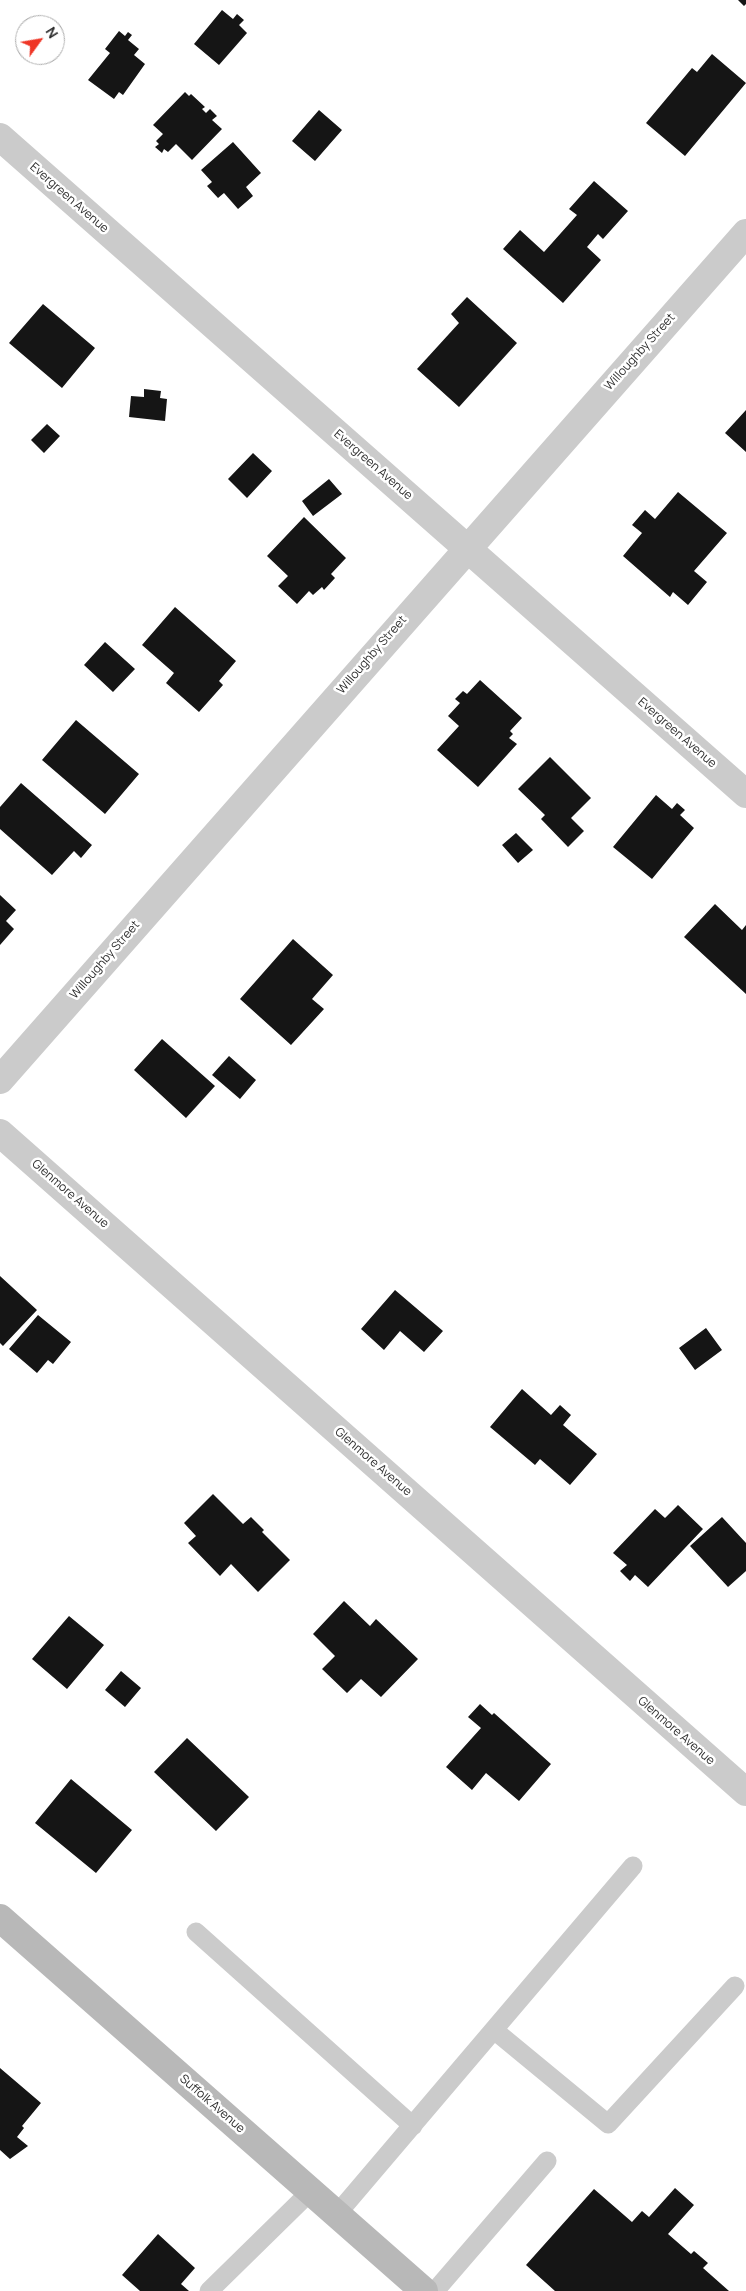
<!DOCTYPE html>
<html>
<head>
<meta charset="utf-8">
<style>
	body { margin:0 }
	#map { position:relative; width:746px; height:2291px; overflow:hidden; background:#fff; font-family:Manrope,sans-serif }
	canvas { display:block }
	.north { position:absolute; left:15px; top:15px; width:50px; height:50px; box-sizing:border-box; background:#fff; border:1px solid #ababab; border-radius:50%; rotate:58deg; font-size:14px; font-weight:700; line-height:20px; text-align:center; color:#2e2e2e }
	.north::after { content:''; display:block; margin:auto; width:18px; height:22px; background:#ef3626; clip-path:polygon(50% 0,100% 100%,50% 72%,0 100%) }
</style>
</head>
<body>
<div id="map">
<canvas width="746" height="2291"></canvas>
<div class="north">N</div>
</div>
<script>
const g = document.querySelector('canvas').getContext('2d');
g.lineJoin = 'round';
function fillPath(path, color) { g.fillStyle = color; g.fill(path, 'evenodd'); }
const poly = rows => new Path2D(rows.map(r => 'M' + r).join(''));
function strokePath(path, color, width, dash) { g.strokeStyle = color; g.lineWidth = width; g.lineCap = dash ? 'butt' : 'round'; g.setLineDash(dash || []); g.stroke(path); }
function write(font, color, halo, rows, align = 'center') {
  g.font = font + ' Manrope,sans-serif'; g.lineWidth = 5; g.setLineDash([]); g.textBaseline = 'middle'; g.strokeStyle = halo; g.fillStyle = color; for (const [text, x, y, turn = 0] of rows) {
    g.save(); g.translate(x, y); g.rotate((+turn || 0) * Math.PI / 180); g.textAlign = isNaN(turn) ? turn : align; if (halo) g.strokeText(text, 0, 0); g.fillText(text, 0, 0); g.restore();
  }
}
fillPath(poly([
	[738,0,746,0,746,4,744,6],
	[222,10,233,19,237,14,244,20,239,25,247,33,219,65,194,44],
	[119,31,125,36,128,32,132,35,128,40,139,49,134,55,145,64,123,95,119,92,114,99,88,80,110,53,105,49],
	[712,54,746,83,685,156,646,123,692,68,697,72],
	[185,92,189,96,191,94,205,107,202,109,206,113,210,109,217,116,212,120,222,129,192,160,176,144,168,152,164,149,162,153,155,147,159,144,156,141,163,134,153,125],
	[319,110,342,130,315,161,292,141],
	[233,142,261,173,246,187,253,196,238,209,224,193,218,198,207,186,212,182,201,170],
	[594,181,628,211,603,239,598,234,587,247,601,260,563,303,503,249,520,230,544,252,577,215,569,209],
	[467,297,517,343,459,407,417,369,459,323,451,314],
	[43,304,95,348,62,388,9,343],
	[144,389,161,391,160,398,167,399,165,421,129,417,131,396,144,397],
	[746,410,746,452,725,433],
	[47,424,60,436,44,453,31,440],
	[253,453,272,471,247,498,228,479],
	[329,479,342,494,313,516,302,501],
	[678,492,727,533,694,571,707,582,688,605,673,592,670,597,623,556,642,533,632,525,645,510,655,519],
	[304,517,346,558,331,574,335,578,324,590,322,587,313,595,309,591,297,604,278,586,288,576,267,556],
	[175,607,236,661,219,681,223,685,199,712,166,683,174,673,142,645],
	[105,642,135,669,113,692,84,665],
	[480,680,522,718,510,731,513,734,509,738,517,744,478,787,437,750,459,726,448,716,460,703,455,699,463,691,467,694],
	[76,720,139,774,105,814,42,760],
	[550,757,591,798,571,818,584,831,568,847,541,819,545,815,518,789],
	[21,783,92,845,81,858,74,851,52,875,0,829,0,807],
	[656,795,672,809,677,803,685,810,680,815,694,828,652,879,613,847],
	[516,833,533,850,518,863,502,845],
	[0,895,16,910,6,921,14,929,0,945],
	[715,904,742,930,746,925,746,994,684,937],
	[293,939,333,975,312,999,324,1009,291,1045,240,999],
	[162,1039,215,1086,186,1118,134,1070],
	[229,1056,256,1080,240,1099,212,1075],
	[0,1276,37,1310,3,1346,0,1343],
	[395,1290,443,1331,424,1352,400,1331,384,1350,361,1329],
	[38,1315,71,1342,53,1364,48,1360,37,1373,9,1349],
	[706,1328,722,1350,695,1370,679,1348],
	[522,1389,551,1415,560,1405,571,1415,563,1425,597,1454,570,1485,540,1459,535,1465,490,1427],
	[213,1494,243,1524,251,1517,264,1530,262,1532,290,1560,258,1592,231,1564,220,1576,188,1543,196,1536,184,1523],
	[678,1505,703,1529,648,1587,635,1575,630,1581,620,1571,627,1565,613,1553,655,1509,665,1518],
	[722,1517,746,1543,746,1571,728,1587,690,1546],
	[344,1601,370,1626,376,1619,418,1659,381,1697,361,1679,347,1693,322,1669,335,1656,313,1634],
	[69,1616,104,1645,67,1689,32,1659],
	[121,1671,141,1688,125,1707,105,1690],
	[480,1704,492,1715,494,1713,551,1764,519,1801,486,1773,472,1790,446,1767,481,1728,468,1717],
	[187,1738,249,1797,216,1831,154,1772],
	[71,1779,132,1830,96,1873,35,1823],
	[0,2068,41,2103,22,2126,24,2128,17,2137,28,2146,10,2159,0,2150],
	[675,2188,694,2205,668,2234,691,2254,694,2251,708,2263,703,2268,729,2291,555,2291,526,2265,594,2189,632,2222,642,2211,649,2217],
	[158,2234,195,2268,181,2284,189,2291,140,2291,122,2275]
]), '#151515');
strokePath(poly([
	[196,1932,413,2126],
	[494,2030,608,2124,735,1986],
	[337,2214,633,1866],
	[209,2291,311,2191],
	[435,2291,547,2161]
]), '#cbcbcb', 19);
strokePath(poly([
	[0,137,746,794],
	[0,1080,746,233],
	[0,1133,746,1792]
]), '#cbcbcb', 28);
strokePath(poly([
	[0,1918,424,2291]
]), '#b8b8b8', 28);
write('12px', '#2e2e2e', '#fff', [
	["Evergreen Avenue",69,198,41],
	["Willoughby Street",640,352,-48],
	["Evergreen Avenue",373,465,41],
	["Willoughby Street",372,655,-49],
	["Evergreen Avenue",677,733,41],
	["Willoughby Street",105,960,-49],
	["Glenmore Avenue",70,1194,41],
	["Glenmore Avenue",373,1462,41],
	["Glenmore Avenue",676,1731,41],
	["Suffolk Avenue",212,2104,41]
]);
</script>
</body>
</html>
